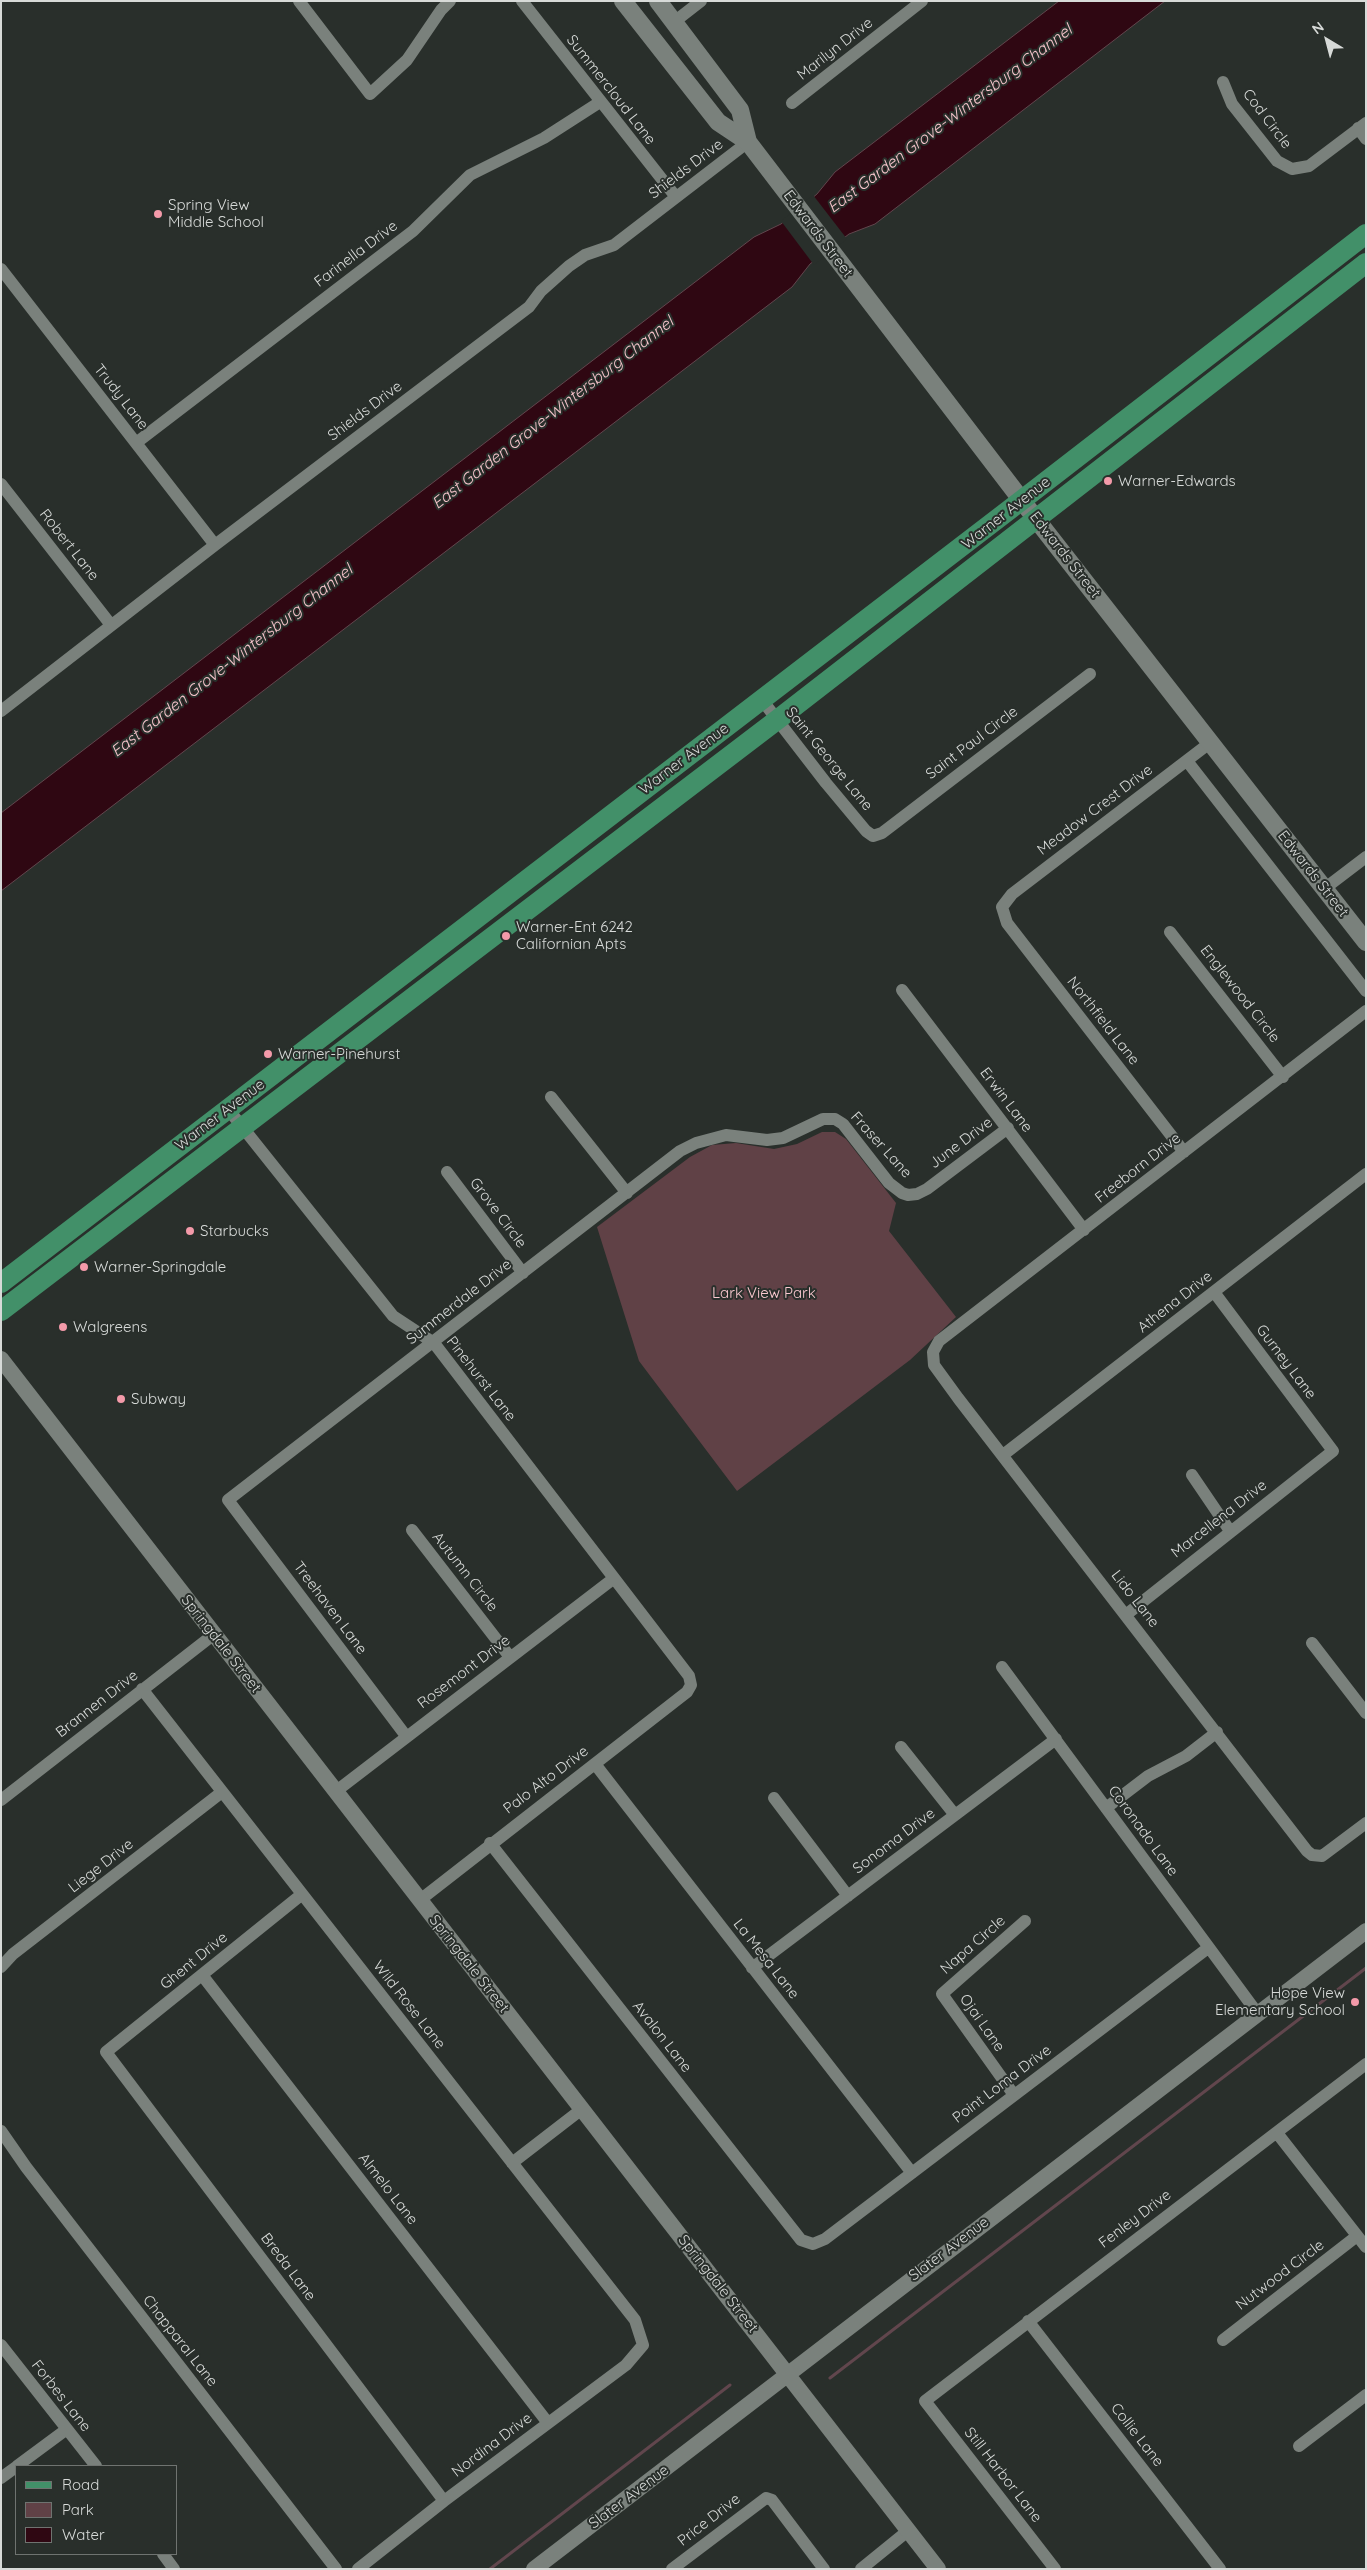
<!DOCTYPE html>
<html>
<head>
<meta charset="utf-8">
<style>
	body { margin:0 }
	#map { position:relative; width:1367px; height:2570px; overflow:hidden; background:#292f2b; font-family:Quicksand,sans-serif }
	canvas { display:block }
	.frame { position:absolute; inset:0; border:2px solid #d7dad8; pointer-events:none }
	.legend { position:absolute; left:15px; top:2465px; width:162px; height:90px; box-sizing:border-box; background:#292f2b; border:1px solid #6f7370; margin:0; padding:6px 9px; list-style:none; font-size:15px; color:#d7dad8 }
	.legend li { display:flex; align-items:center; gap:10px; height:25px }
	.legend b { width:25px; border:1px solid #6f7370 }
	.north { position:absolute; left:1302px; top:15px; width:50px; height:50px; -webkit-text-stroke:4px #292f2b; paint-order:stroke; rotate:323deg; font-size:14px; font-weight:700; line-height:20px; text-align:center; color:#d7dad8 }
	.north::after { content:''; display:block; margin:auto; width:18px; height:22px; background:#d7dad8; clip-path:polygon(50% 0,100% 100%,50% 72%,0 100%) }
</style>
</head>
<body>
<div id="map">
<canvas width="1367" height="2570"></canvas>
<div class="frame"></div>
<ul class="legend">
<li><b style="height:6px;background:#429069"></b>Road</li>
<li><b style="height:14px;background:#604146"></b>Park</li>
<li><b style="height:14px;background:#2f0712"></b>Water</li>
</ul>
<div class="north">N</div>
</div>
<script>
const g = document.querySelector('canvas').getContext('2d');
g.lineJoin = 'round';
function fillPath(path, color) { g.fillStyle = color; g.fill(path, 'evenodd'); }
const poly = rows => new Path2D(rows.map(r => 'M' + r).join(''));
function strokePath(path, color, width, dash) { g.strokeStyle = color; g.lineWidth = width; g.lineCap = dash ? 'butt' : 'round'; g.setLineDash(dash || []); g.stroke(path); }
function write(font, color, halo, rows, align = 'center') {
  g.font = font + ' Quicksand,sans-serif'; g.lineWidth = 4; g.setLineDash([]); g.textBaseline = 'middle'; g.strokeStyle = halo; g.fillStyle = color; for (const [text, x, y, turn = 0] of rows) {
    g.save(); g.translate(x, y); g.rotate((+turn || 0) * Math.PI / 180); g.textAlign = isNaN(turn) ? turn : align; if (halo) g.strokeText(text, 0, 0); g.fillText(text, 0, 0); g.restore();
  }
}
fillPath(poly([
	[822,1132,835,1132,846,1139,896,1203,889,1231,956,1317,910,1360,737,1491,639,1361,597,1227,690,1157,712,1145,736,1143,774,1149,797,1144]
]), '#604146');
const water = poly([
	[1059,1,1165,1,875,224,849,234,810,264,792,287,1,891,1,813,754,237,781,224,817,194,835,172,1059,1]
]);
fillPath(water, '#2f0712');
strokePath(water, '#61464d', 1);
fillPath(poly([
	[813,195,847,239,814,265,781,221]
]), '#292f2b');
strokePath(poly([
	[830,2378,1366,1968],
	[490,2569,730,2385]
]), '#61464d', 3);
strokePath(poly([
	[299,1,370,94,407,60,441,10,450,1],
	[522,1,676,197],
	[674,22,701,1],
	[1223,82,1232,104,1277,161,1292,169,1309,166,1366,123],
	[792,103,922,1],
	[1358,128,1366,139],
	[1,269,215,545],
	[136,443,413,231,470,175,544,138,600,102],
	[1,484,111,625],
	[762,700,826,783,866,831,873,836,882,833,1090,674],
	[1,711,215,545,529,307,541,291,569,266,585,255,614,245,748,142],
	[1187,761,1366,991],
	[1324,889,1366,857],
	[1170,932,1283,1077],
	[902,990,1084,1230],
	[1366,1011,939,1341,933,1352,934,1365,958,1398,1307,1851,1312,1855,1322,1856,1366,1823],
	[551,1097,627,1193],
	[228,1109,393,1316,434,1343,689,1676,691,1685,687,1692,420,1900],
	[1184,1152,1007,923,1002,907,1012,894,1211,742],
	[447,1172,523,1273],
	[1003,1455,1366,1174],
	[1192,1475,1230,1531],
	[412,1530,510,1657],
	[1127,1614,1333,1451,1214,1292],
	[1312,1643,1366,1713],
	[1002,1667,1258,2014],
	[142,1689,635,2320,643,2345,626,2365,444,2501,358,2569],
	[406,1736,228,1500,680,1151,696,1143,726,1135,767,1140,783,1138,823,1119,835,1119,843,1124,889,1183,902,1193,908,1195,917,1194,927,1189,1008,1128],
	[901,1747,955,1815],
	[595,1764,912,2173],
	[335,1792,613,1579],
	[774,1798,848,1896],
	[1,1800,213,1635],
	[1106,1808,1148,1776,1186,1756,1217,1732],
	[490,1843,801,2240,813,2244,825,2239,1208,1948],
	[301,1895,106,2052,444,2501],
	[1,1967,13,1954,222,1792],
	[752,1968,1056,1739],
	[202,1975,548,2423],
	[1014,2095,942,1994,1025,1921],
	[1,2131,26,2167,336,2569],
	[1277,2133,1366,2247],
	[512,2163,582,2109],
	[1028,2321,1220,2569],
	[1223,2340,1357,2236],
	[1,2345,96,2466],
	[1299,2446,1366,2395],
	[17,2466,67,2429],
	[1,2478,16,2467],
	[163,2554,174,2569],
	[672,2569,766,2498,772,2500,824,2569],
	[861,2569,909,2530],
	[1055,2569,925,2401,1366,2064]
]), '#7a817c', 12);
strokePath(poly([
	[1,1359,938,2569],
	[534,2569,1366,1931]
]), '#7a817c', 16);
strokePath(poly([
	[623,1,718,122,748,142,1036,519,1366,942],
	[658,1,740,110,748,142]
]), '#7a817c', 18);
strokePath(poly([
	[1,1283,1022,500,1366,234],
	[1,1311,777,720,1366,263]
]), '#429069', 20);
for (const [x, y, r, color] of [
	[158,214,5,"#f39aa9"],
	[1108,481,5,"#f39aa9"],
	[506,936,5,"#f39aa9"],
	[268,1054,5,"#f39aa9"],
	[190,1231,5,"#f39aa9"],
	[84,1267,5,"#f39aa9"],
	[63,1327,5,"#f39aa9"],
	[121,1399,5,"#f39aa9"],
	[1355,2002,5,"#f39aa9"]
]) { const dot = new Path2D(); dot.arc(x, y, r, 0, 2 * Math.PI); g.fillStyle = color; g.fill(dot); strokePath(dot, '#292f2b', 2); }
write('15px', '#d7dad8', '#292f2b', [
	["Marilyn Drive",835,49,-38],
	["Summercloud Lane",611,90,52],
	["Cod Circle",1267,119,53],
	["Shields Drive",686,169,-37],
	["Edwards Street",818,234,53],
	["Farinella Drive",356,254,-37],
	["Trudy Lane",121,397,52],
	["Shields Drive",365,411,-37],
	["Warner Avenue",1006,513,-38],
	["Robert Lane",69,545,52],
	["Edwards Street",1065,555,52],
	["Saint Paul Circle",972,743,-37],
	["Warner Avenue",684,759,-37],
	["Saint George Lane",829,759,51],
	["Meadow Crest Drive",1095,810,-37],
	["Edwards Street",1313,874,52],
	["Englewood Circle",1240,994,52],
	["Northfield Lane",1103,1021,52],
	["Erwin Lane",1006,1100,53],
	["Warner Avenue",220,1115,-37],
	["June Drive",961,1143,-37],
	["Fraser Lane",881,1145,48],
	["Freeborn Drive",1138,1168,-38],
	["Grove Circle",498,1213,53],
	["Summerdale Drive",459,1302,-38],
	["Athena Drive",1175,1302,-38],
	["Gurney Lane",1286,1362,53],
	["Pinehurst Lane",481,1379,52],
	["Marcellena Drive",1219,1519,-38],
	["Autumn Circle",465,1572,52],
	["Lido Lane",1135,1599,52],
	["Treehaven Lane",330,1608,53],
	["Springdale Street",221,1644,52],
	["Rosemont Drive",464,1672,-37],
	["Brannen Drive",97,1704,-38],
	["Palo Alto Drive",546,1780,-37],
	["Coronado Lane",1143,1831,54],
	["Sonoma Drive",894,1841,-37],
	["Liege Drive",101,1866,-38],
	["Napa Circle",973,1945,-41],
	["La Mesa Lane",766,1959,52],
	["Ghent Drive",194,1961,-39],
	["Springdale Street",469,1964,52],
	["Wild Rose Lane",409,2005,52],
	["Ojai Lane",982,2023,55],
	["Avalon Lane",662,2037,52],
	["Point Loma Drive",1002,2084,-37],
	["Almelo Lane",388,2189,52],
	["Fenley Drive",1135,2219,-37],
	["Slater Avenue",949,2249,-37],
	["Breda Lane",288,2267,53],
	["Nutwood Circle",1280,2275,-37],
	["Springdale Street",718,2284,52],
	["Chapparal Lane",180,2341,52],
	["Forbes Lane",61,2396,52],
	["Collie Lane",1137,2435,52],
	["Nordina Drive",492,2445,-37],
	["Still Harbor Lane",1003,2475,52],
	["Slater Avenue",629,2497,-37],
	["Price Drive",709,2520,-38]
]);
write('15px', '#d7dad8', '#292f2b', [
	["Spring View",168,205],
	["Middle School",168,222],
	["Warner-Edwards",1118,481],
	["Warner-Ent 6242",516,927],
	["Californian Apts",516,944],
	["Warner-Pinehurst",278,1054],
	["Starbucks",200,1231],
	["Warner-Springdale",94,1267],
	["Walgreens",73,1327],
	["Subway",131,1399],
	["Hope View",1345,1993,"right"],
	["Elementary School",1345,2010,"right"]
], 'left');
write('15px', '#fbc9d0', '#292f2b', [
	["Lark View Park",764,1293]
]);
write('italic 16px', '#f8c6cd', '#292f2b', [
	["East Garden Grove-Wintersburg Channel",950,119,-37],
	["East Garden Grove-Wintersburg Channel",553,413,-38],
	["East Garden Grove-Wintersburg Channel",232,661,-38]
]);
</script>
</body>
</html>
